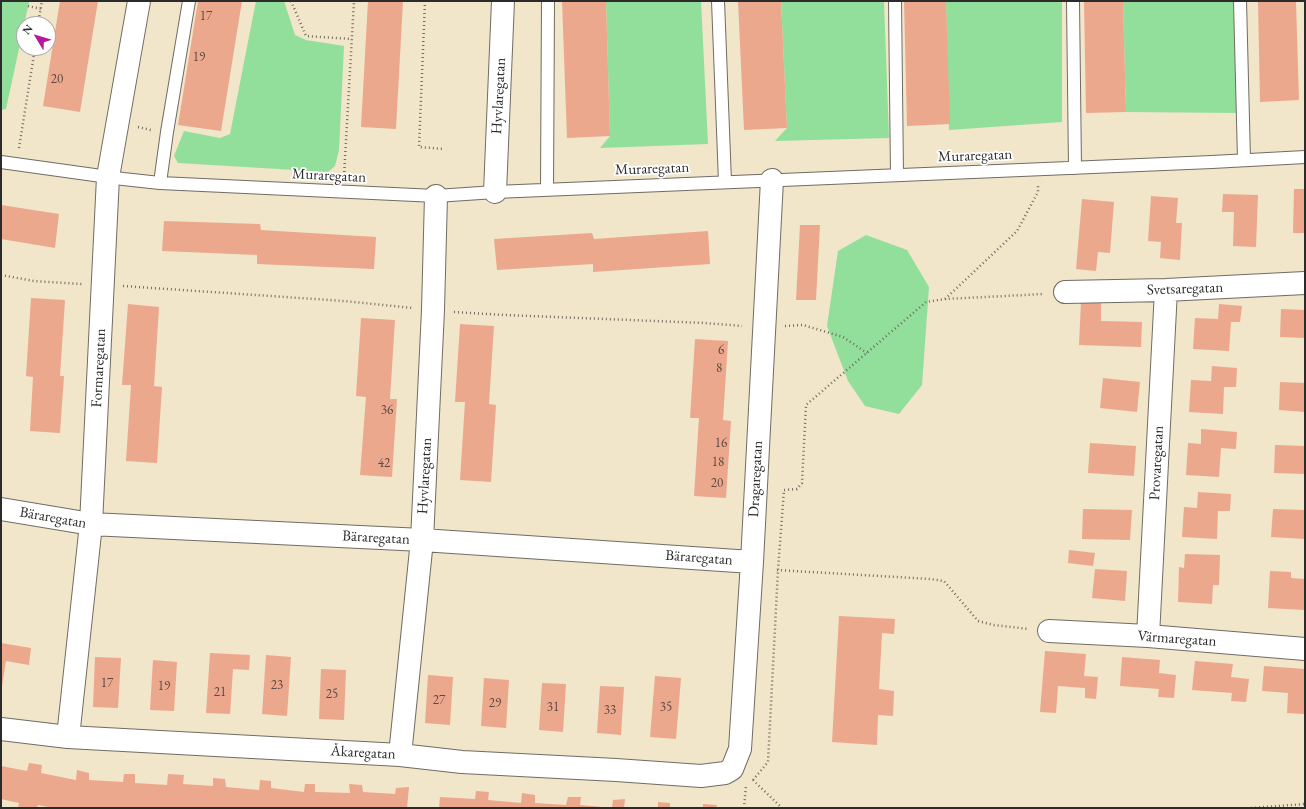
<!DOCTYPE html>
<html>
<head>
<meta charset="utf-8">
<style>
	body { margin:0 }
	#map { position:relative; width:1306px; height:809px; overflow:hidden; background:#f1e5ca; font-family:"EB Garamond",serif }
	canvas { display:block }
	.frame { position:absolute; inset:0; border:2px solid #2b2b2b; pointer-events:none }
	.north { position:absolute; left:16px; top:16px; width:40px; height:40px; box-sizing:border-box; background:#fff; border:1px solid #aaa; border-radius:50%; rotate:308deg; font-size:11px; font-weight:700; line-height:16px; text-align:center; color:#2b2b2b }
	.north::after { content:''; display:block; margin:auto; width:14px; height:18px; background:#b5179e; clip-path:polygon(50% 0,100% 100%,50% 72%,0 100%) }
</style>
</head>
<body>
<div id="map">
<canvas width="1306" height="809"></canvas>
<div class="frame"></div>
<div class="north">N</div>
</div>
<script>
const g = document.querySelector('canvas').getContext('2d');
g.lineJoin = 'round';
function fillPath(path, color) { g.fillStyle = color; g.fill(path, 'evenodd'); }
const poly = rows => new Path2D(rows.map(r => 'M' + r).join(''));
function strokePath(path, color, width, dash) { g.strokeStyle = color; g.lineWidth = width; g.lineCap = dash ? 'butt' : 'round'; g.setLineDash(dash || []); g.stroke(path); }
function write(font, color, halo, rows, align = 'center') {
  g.font = font + ' "EB Garamond",serif'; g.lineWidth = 3.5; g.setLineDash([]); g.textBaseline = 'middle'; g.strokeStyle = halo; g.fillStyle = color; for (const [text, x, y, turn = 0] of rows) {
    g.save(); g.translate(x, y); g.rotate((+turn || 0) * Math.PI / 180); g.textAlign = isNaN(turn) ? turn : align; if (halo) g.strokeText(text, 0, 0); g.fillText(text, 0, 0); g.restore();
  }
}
fillPath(poly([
	[1,1,29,1,29,2,6,109,1,110],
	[256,1,284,1,295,35,306,40,344,46,339,150,335,166,328,172,178,163,174,156,184,131,220,138,230,134],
	[606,1,701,1,708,144,600,148,610,136],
	[781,1,884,1,889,138,775,141,787,128],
	[946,1,1062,1,1062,122,949,130],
	[1123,1,1238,1,1238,113,1126,112],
	[866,235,907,250,929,287,922,385,899,414,865,406,848,381,827,326,838,251]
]), '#92de9b');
fillPath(poly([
	[60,1,98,1,80,112,43,106],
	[198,1,242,1,221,131,178,125],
	[368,1,403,1,396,129,361,127],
	[562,1,606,1,610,136,567,138],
	[738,1,781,1,787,128,744,130],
	[904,1,946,1,950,124,907,126],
	[1084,1,1123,1,1126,112,1086,113],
	[1258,1,1296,1,1299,100,1260,102],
	[1294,189,1305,189,1305,233,1293,233],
	[1223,194,1258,195,1256,247,1233,246,1234,212,1222,212],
	[1151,196,1178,198,1176,223,1182,223,1180,260,1160,258,1161,242,1148,241],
	[1082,199,1114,202,1110,253,1098,252,1096,271,1076,269],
	[1,205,59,214,55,248,1,239],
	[164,221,260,224,261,230,376,237,374,269,257,264,257,255,162,251],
	[800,225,820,225,816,300,796,300],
	[708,231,710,264,593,272,593,264,497,270,494,239,592,233,594,239],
	[31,298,65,300,60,376,64,376,60,433,30,431,33,377,26,376],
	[1081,302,1101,303,1101,321,1142,322,1141,347,1079,345],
	[128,304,159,307,154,386,162,387,157,463,126,461,131,385,122,385],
	[1219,304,1242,306,1240,322,1231,322,1229,351,1193,349,1195,318,1218,319],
	[1281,309,1305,310,1305,338,1280,337],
	[361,318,395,320,390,399,397,399,392,477,360,475,366,397,356,396],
	[460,324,494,326,489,404,496,405,491,482,460,480,465,402,455,402],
	[695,339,728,341,723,420,731,421,726,498,694,496,699,418,690,418],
	[1212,366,1237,368,1236,387,1224,387,1223,414,1189,412,1191,380,1211,381],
	[1103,378,1140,382,1137,412,1100,408],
	[1280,382,1305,383,1305,412,1279,410],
	[1201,429,1237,432,1236,449,1221,448,1219,477,1186,475,1188,443,1201,444],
	[1090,443,1136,446,1134,476,1088,473],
	[1275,445,1305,446,1305,474,1274,473],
	[1198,492,1231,494,1230,511,1218,511,1217,539,1182,537,1184,507,1197,508],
	[1083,509,1132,510,1130,540,1082,539],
	[1273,509,1305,510,1305,539,1271,537],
	[1069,550,1095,553,1093,566,1068,563],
	[1185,554,1220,555,1219,585,1213,585,1212,604,1178,602,1179,567,1184,568],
	[1095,569,1127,571,1125,601,1092,598],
	[1270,571,1291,572,1291,578,1305,579,1305,610,1268,608],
	[839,616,895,619,894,634,882,633,879,689,894,691,893,716,878,715,877,745,832,742],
	[1,643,31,648,29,665,6,661,2,686],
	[1045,651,1086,654,1084,676,1098,677,1096,699,1085,698,1085,688,1058,686,1056,713,1040,712],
	[210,653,250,655,249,670,233,669,230,714,206,713],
	[266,655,291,657,287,716,262,714],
	[95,657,121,658,118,708,93,707],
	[1122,657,1160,660,1159,673,1176,675,1174,698,1158,697,1159,689,1120,686],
	[153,660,177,662,174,711,150,710],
	[1195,661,1233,664,1231,677,1249,679,1246,702,1231,701,1232,693,1192,690],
	[1264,666,1305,669,1304,714,1287,713,1288,693,1262,691],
	[321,669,346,670,344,720,319,719],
	[428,675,453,677,450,725,425,723],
	[655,676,681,678,676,739,650,737],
	[484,678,509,680,506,728,481,726],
	[542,683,566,684,563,732,539,730],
	[600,686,624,687,621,735,597,733],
	[29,763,42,765,41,773,76,780,77,770,89,773,89,780,123,782,124,774,135,774,135,783,167,785,168,774,184,775,183,784,213,786,213,778,225,779,226,787,259,790,260,780,271,781,271,788,304,792,305,784,315,784,315,792,350,793,349,784,362,785,363,792,395,794,396,788,409,787,407,808,53,808,38,805,37,808,18,808,19,803,1,799,1,766,27,771],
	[476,791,489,792,488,800,521,803,522,793,535,795,535,803,566,805,568,797,581,797,580,805,602,807,602,808,439,808,440,797,475,799],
	[625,799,624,808,612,808,613,800],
	[658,802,670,803,670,808,658,808],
	[703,804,717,805,716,808,703,808]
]), '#eca88d');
const service = poly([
	[718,1,725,182],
	[895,1,897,175],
	[1073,1,1075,168],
	[1240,1,1244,160],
	[1,162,123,179,160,183,436,196,495,192,1212,162,1305,157],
	[160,183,167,132,189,1],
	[547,189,548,1]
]);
const minor = poly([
	[495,192,503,1],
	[1065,292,1166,290,1305,283],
	[1,509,91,524,422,540,752,562],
	[1049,631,1148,636,1305,649],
	[1148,636,1166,290],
	[1,729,68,737,400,755,462,762,616,770,701,776,725,773,732,769,740,749,752,562,772,180],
	[68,737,91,524,108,177,139,1],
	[400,755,422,540,433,310,436,196]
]);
strokePath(service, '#706c63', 14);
strokePath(minor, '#706c63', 24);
strokePath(poly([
	[291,1,306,36,352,39],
	[425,1,419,147,444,149],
	[28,6,41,9],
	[38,24,42,1],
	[138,127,151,130],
	[19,148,35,48],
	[344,176,354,1],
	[1,275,34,281,82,284],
	[123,286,344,301,413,308],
	[945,299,1017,231,1038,192,1038,186],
	[454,312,505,315,705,323,742,326],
	[785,326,803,325,843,337,867,353],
	[777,570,930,579,944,581,978,621,994,625,1029,629],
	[753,780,768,762,778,570,784,490,797,489,802,483,806,405,926,302,945,299,1044,294],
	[753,780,782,808],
	[744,808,746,785],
	[1251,808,1305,804]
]), '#706c63', 2.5, [1, 3]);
strokePath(service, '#fff', 12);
strokePath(minor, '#fff', 22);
write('13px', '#5b4a44', null, [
	["17",206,16],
	["19",199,57],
	["20",57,79],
	["6",721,350],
	["8",719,368],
	["36",387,410],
	["16",721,443],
	["18",718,462],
	["42",384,463],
	["20",717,483],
	["17",107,683],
	["23",277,685],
	["19",164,686],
	["21",220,692],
	["25",332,694],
	["27",439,700],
	["29",495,703],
	["31",553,707],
	["35",666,707],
	["33",610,710]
]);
write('15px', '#2b2b2b', '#fff', [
	["Hyvlaregatan",499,96,-87],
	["Muraregatan",975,156,-2],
	["Muraregatan",652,169,-2],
	["Muraregatan",329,176,3],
	["Svetsaregatan",1185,289,-2],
	["Formaregatan",99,368,-87],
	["Provaregatan",1157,463,-87],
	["Hyvlaregatan",425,476,-87],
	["Dragaregatan",756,479,-87],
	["Bäraregatan",53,518,10],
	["Bäraregatan",376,538,3],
	["Bäraregatan",699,558,4],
	["Värmaregatan",1177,639,4],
	["Åkaregatan",363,753,3]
]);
</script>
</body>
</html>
